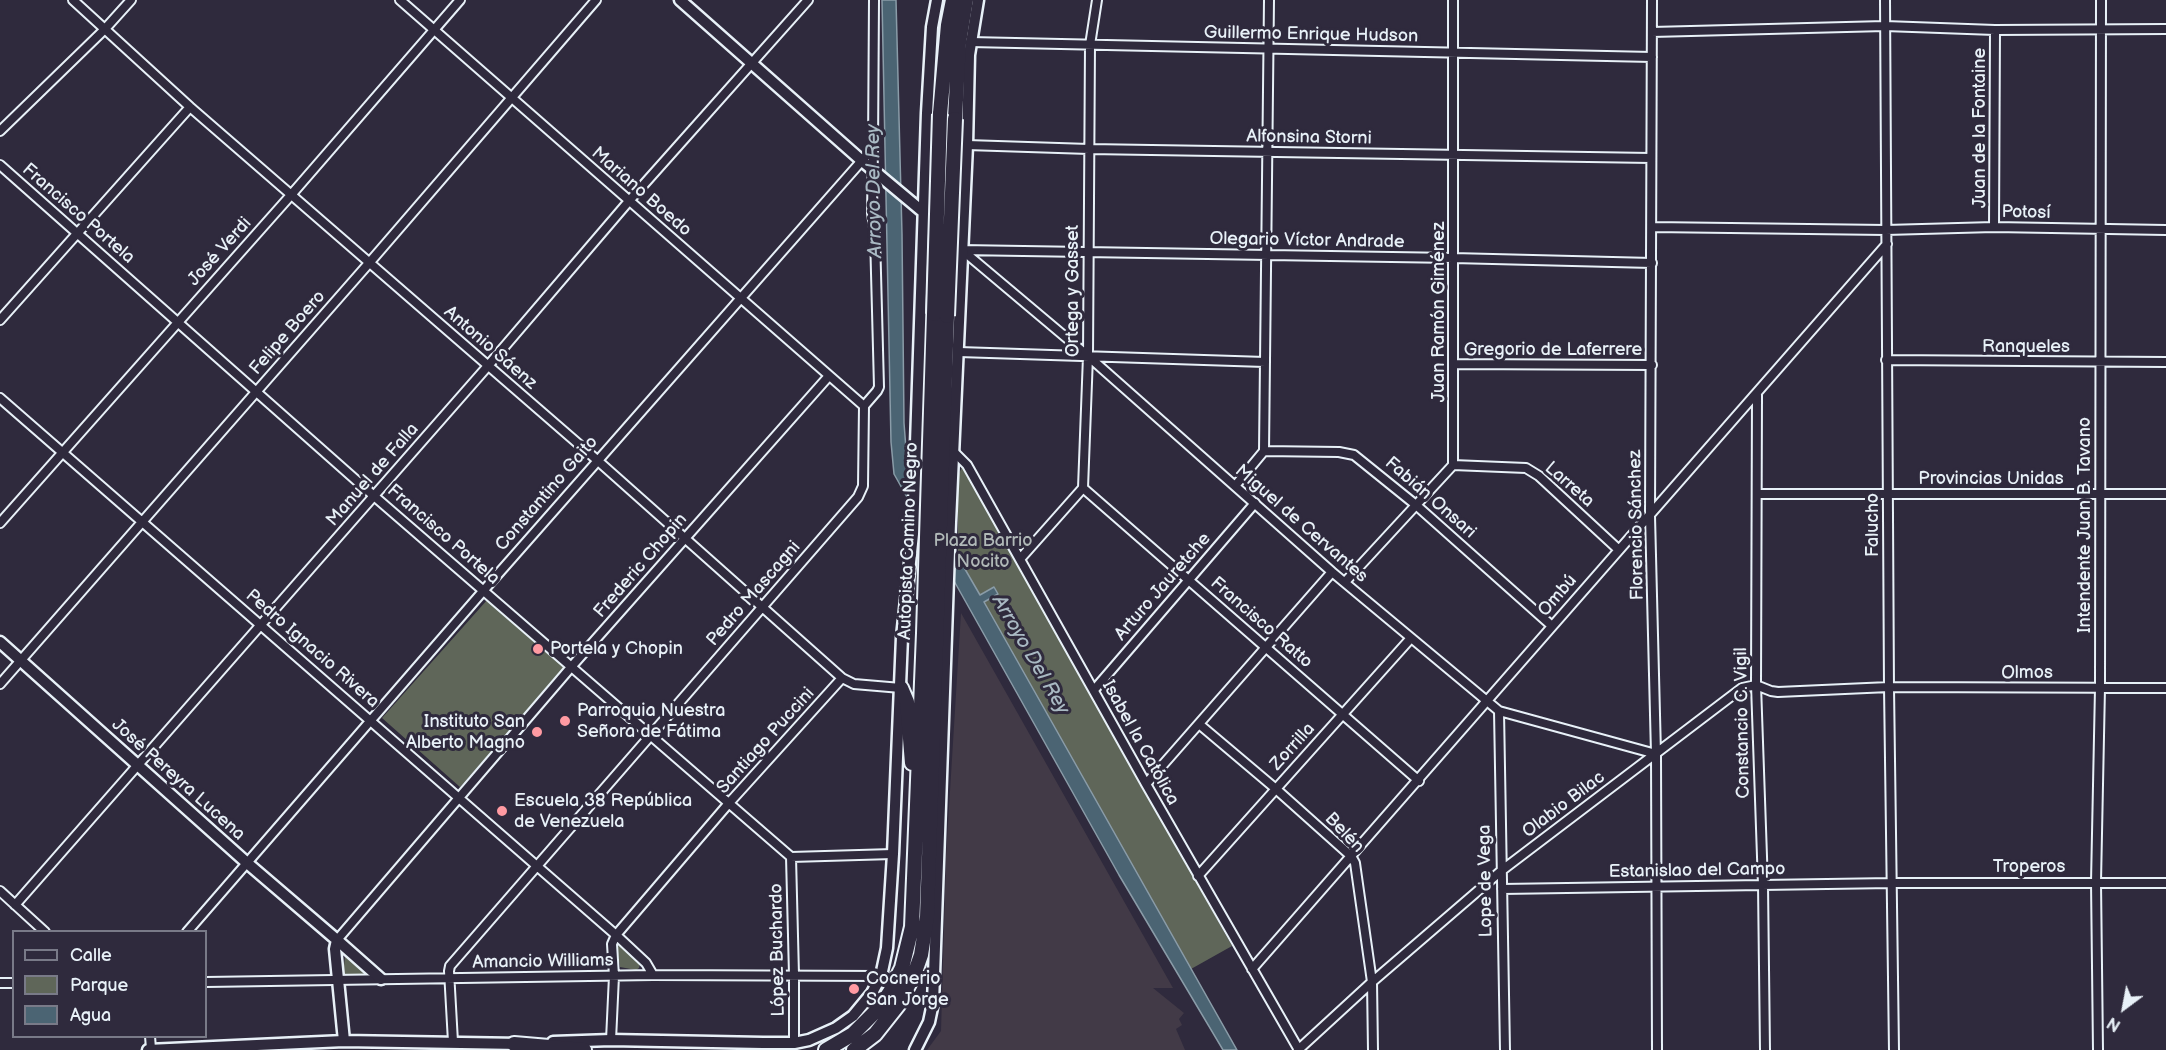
<!DOCTYPE html>
<html>
<head>
<meta charset="utf-8">
<style>
	body { margin:0 }
	#map { position:relative; width:2166px; height:1050px; overflow:hidden; background:#2f2a3d; font-family:"Balsamiq Sans",sans-serif }
	canvas { display:block }
	.legend { position:absolute; left:12px; top:930px; width:195px; height:108px; box-sizing:border-box; background:#2f2a3d; border:2px solid #797a88; margin:0; padding:8px 10px; list-style:none; font-size:18px; color:#e8f1f8 }
	.legend li { display:flex; align-items:center; gap:12px; height:30px }
	.legend b { width:30px; border:2px solid #797a88 }
	.north { position:absolute; left:2094px; top:978px; width:60px; height:60px; -webkit-text-stroke:4px #2f2a3d; paint-order:stroke; rotate:212deg; font-size:16px; font-weight:700; line-height:24px; text-align:center; color:#e8f1f8 }
	.north::after { content:''; display:block; margin:auto; width:21px; height:27px; background:#e8f1f8; clip-path:polygon(50% 0,100% 100%,50% 72%,0 100%) }
</style>
</head>
<body>
<div id="map">
<canvas width="2166" height="1050"></canvas>
<ul class="legend">
<li><b style="height:8px;background:#2f2a3d"></b>Calle</li>
<li><b style="height:16px;background:#5f6659"></b>Parque</li>
<li><b style="height:16px;background:#4b6473"></b>Agua</li>
</ul>
<div class="north">N</div>
</div>
<script>
const g = document.querySelector('canvas').getContext('2d');
g.lineJoin = 'round';
function fillPath(path, color) { g.fillStyle = color; g.fill(path, 'evenodd'); }
const poly = rows => new Path2D(rows.map(r => 'M' + r).join(''));
function strokePath(path, color, width, dash) { g.strokeStyle = color; g.lineWidth = width; g.lineCap = dash ? 'butt' : 'round'; g.setLineDash(dash || []); g.stroke(path); }
function write(font, color, halo, rows, align = 'center') {
  g.font = font + ' "Balsamiq Sans",sans-serif'; g.lineWidth = 6; g.setLineDash([]); g.textBaseline = 'middle'; g.strokeStyle = halo; g.fillStyle = color; for (const [text, x, y, turn = 0] of rows) {
    g.save(); g.translate(x, y); g.rotate((+turn || 0) * Math.PI / 180); g.textAlign = isNaN(turn) ? turn : align; if (halo) g.strokeText(text, 0, 0); g.fillText(text, 0, 0); g.restore();
  }
}
fillPath(poly([
	[961,613,1173,988,1153,988,1184,1013,1179,1019,1182,1025,1176,1029,1185,1050,927,1050,941,1031,946,856]
]), '#423a47');
fillPath(poly([
	[962,467,967,471,1232,946,1191,969,983,602,998,594,994,587,980,595,958,557,958,476],
	[488,599,566,668,460,787,382,718],
	[620,944,640,963,639,968,636,970,620,967,617,948],
	[345,956,365,974,343,975]
]), '#5f6659');
const water = poly([
	[882,0,896,0,902,234,904,423,907,462,911,476,980,595,994,587,998,594,984,602,1237,1050,1223,1050,1119,875,894,474,891,442,882,0]
]);
fillPath(water, '#4b6473');
strokePath(water, '#8a9ca8', 1.5);
const street = poly([
	[73,0,190,107,597,460,842,678,854,684,901,688],
	[400,0,864,406],
	[1652,0,1650,516,1656,754,1657,1050],
	[1885,0,1889,687,1894,1050],
	[1652,32,1885,26,1995,30,2166,29],
	[970,42,1652,57],
	[0,131,104,30,131,0],
	[967,145,1089,149,1651,158],
	[0,165,374,496,791,857,893,854],
	[1652,227,1886,230,1994,227,2166,230],
	[1994,227,1995,30],
	[962,250,1088,356,1332,572,1499,711,1656,754],
	[962,250,1453,258,1652,263],
	[0,320,190,107],
	[959,352,1265,362],
	[1886,360,2166,362],
	[1454,364,1652,365],
	[1757,395,1756,685,1763,885,1765,1050],
	[0,398,616,935,646,963,653,975],
	[864,406,877,391,879,387,875,235,872,213,873,148],
	[1264,451,1339,452,1354,455,1416,505,1552,626],
	[954,452,967,465,1146,784,1299,1050],
	[1453,465,1526,468,1539,476,1619,550],
	[1235,486,1264,451,1269,0],
	[1083,488,1419,781],
	[1758,494,2166,494],
	[0,523,291,195,460,0],
	[1020,559,1083,488,1088,356,1090,45,1097,0],
	[1345,582,1453,465,1453,0],
	[0,684,370,262,596,0],
	[1094,690,1255,503],
	[1499,711,1505,1050],
	[1199,724,1276,789,1351,856,1355,863,1372,982,1373,1050],
	[1146,784,1332,572],
	[791,857,794,975,794,1043],
	[1198,876,1411,638],
	[1502,889,1892,883,2166,883],
	[0,891,45,932],
	[15,905,487,367,629,201,808,0],
	[187,932,484,590,873,148,874,0],
	[337,940,572,666,828,377],
	[1252,969,1887,244],
	[206,982,653,975,881,976],
	[0,983,14,983],
	[150,1036,151,1049],
	[611,1040,614,976,612,944,616,935,729,803,842,678],
	[453,1042,449,971,450,966,858,497,863,486,864,406],
	[1298,1050,1372,982,1501,871,1742,688,1756,685,1771,691,1778,692,1889,687,2166,688],
	[2098,1050,2096,882,2100,688,2101,0]
]);
const secondary = poly([
	[680,0,861,160,928,216],
	[0,642,246,862,337,940,335,949,344,1041],
	[337,940,381,979],
	[553,1042,611,1040,763,1043,794,1043,809,1040,836,1028,853,1016,872,993,881,976,887,948,893,854,902,637,913,534,927,113,932,27,937,0],
	[148,1050,344,1041,520,1044],
	[915,1050,929,1022,933,1003,950,522,967,145,969,55,978,0]
]);
const highway = poly([
	[940,114,948,25,953,0],
	[955,119,959,43,966,0],
	[901,688,907,702,912,763],
	[514,1044,584,1050],
	[826,1050,853,1034,880,1007,890,992,902,968,912,927,924,633,934,314],
	[854,1050,875,1034,898,1005,915,972,921,955,927,917,947,316]
]);
strokePath(street, '#e8f1f8', 12);
strokePath(secondary, '#e8f1f8', 15);
strokePath(highway, '#e8f1f8', 18);
strokePath(street, '#2f2a3d', 8);
strokePath(secondary, '#2f2a3d', 10);
strokePath(highway, '#2f2a3d', 14);
const highwayBridge = poly([
	[934,314,940,114],
	[947,316,955,119]
]);
strokePath(highwayBridge, '#e8f1f8', 18, []);
strokePath(highwayBridge, '#2f2a3d', 14);
for (const [x, y, r, color] of [
	[538,649,6,"#ff9aa2"],
	[565,721,6,"#ff9aa2"],
	[537,732,6,"#ff9aa2"],
	[502,811,6,"#ff9aa2"],
	[854,989,6,"#ff9aa2"]
]) { const dot = new Path2D(); dot.arc(x, y, r, 0, 2 * Math.PI); g.fillStyle = color; g.fill(dot); strokePath(dot, '#2f2a3d', 2); }
write('18px', '#e8f1f8', '#2f2a3d', [
	["Guillermo Enrique Hudson",1311,35,1],
	["Juan de la Fontaine",1980,128,-90],
	["Alfonsina Storni",1309,138,1],
	["Mariano Boedo",641,192,41],
	["Potosí",2026,213,1],
	["Francisco Portela",78,214,41],
	["Olegario Víctor Andrade",1307,241,1],
	["José Verdi",220,252,-48],
	["Ortega y Gasset",1073,291,-90],
	["Juan Ramón Giménez",1439,312,-90],
	["Felipe Boero",288,333,-49],
	["Ranqueles",2026,347],
	["Antonio Sáenz",490,348,41],
	["Gregorio de Laferrere",1553,350],
	["Manuel de Falla",373,475,-49],
	["Provincias Unidas",1991,479],
	["Larreta",1569,485,41],
	["Constantino Gaito",547,494,-49],
	["Fabián Onsari",1430,498,41],
	["Miguel de Cervantes",1301,524,41],
	["Florencio Sánchez",1637,525,-91],
	["Falucho",1873,525,-90],
	["Intendente Juan B. Tavano",2085,525,-90],
	["Francisco Portela",443,535,41],
	["Autopista Camino Negro",909,541,-88],
	["Frederic Chopin",641,566,-49],
	["Arturo Jauretche",1163,587,-49],
	["Pedro Mascagni",754,594,-49],
	["Ombú",1558,596,-49],
	["Francisco Ratto",1261,623,41],
	["Pedro Ignacio Rivera",312,649,41],
	["Olmos",2027,673],
	["Constancio C. Vigil",1743,723,-91],
	["Santiago Puccini",766,741,-48],
	["Isabel la Católica",1140,743,61],
	["Zorrilla",1293,747,-48],
	["José Pereyra Lucena",178,780,42],
	["Olabio Bilac",1564,805,-37],
	["Belén",1344,833,46],
	["Troperos",2029,867],
	["Estanislao del Campo",1697,871,-1],
	["Lope de Vega",1486,881,-91],
	["López Buchardo",778,950,-91],
	["Amancio Williams",543,962,-1]
]);
write('18px', '#b1b9b8', '#2f2a3d', [
	["Plaza Barrio",983,541],
	["Nocito",983,562]
]);
write('18px', '#e8f1f8', '#2f2a3d', [
	["Portela y Chopin",550,649],
	["Parroquia Nuestra",577,711],
	["Señora de Fátima",577,732],
	["Instituto San",525,722,"right"],
	["Alberto Magno",525,743,"right"],
	["Escuela 38 República",514,801],
	["de Venezuela",514,822],
	["Cocnerio",866,979],
	["San Jorge",866,1000]
], 'left');
write('italic 20px', '#a9b9c3', '#2f2a3d', [
	["Arroyo Del Rey",875,191,-91],
	["Arroyo Del Rey",1030,655,60]
]);
</script>
</body>
</html>
